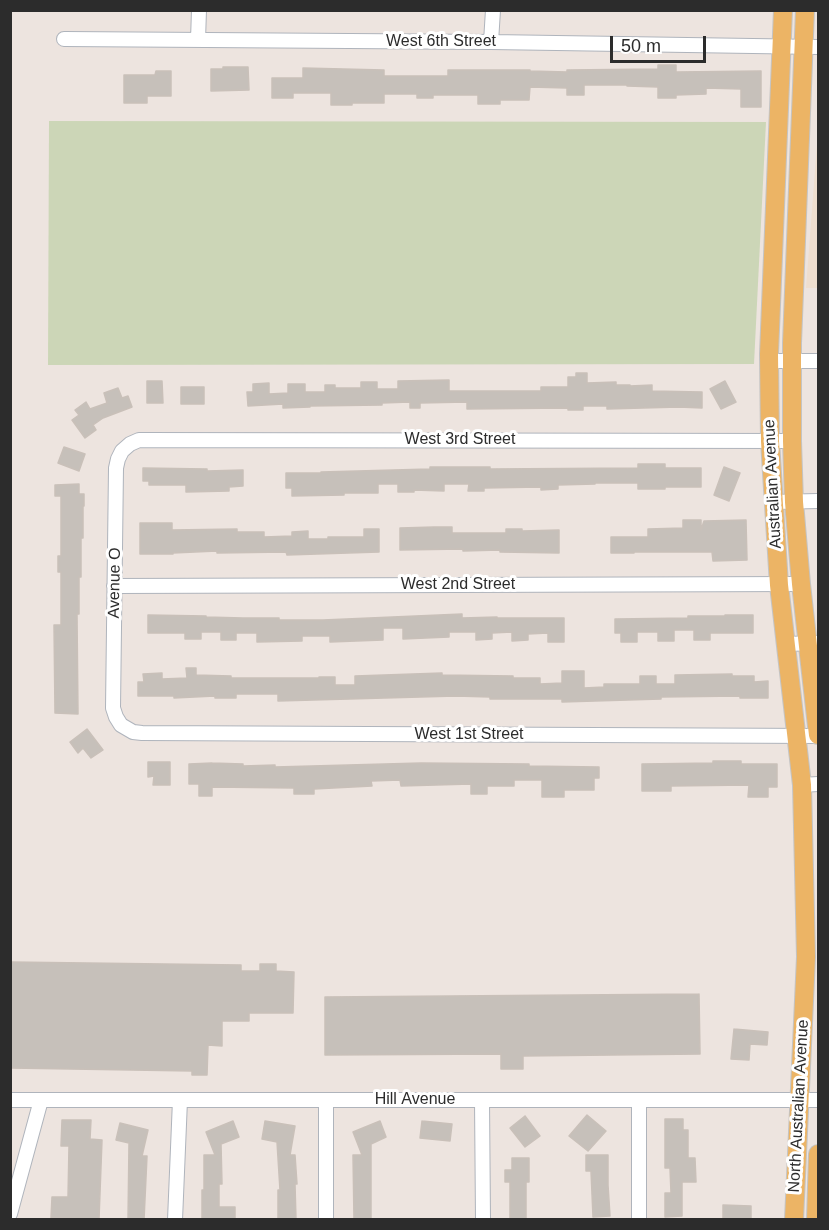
<!DOCTYPE html>
<html>
<head>
<meta charset="utf-8">
<style>
	body { margin:0 }
	#map { position:relative; width:829px; height:1230px; overflow:hidden; background:#ede4df; font-family:Arial,sans-serif }
	canvas { display:block }
	.frame { position:absolute; inset:0; border:12px solid #2c2c2c; pointer-events:none }
	.scale { position:absolute; left:610px; top:36px; width:96px; height:27px; box-sizing:border-box; border:3px solid #2c2c2c; border-top:0; padding-left:8px; font-size:18px; line-height:21px; white-space:nowrap; color:#2c2c2c; -webkit-text-stroke:4px #fff; paint-order:stroke }
</style>
</head>
<body>
<div id="map">
<canvas width="829" height="1230"></canvas>
<div class="frame"></div>
<div class="scale">50 m</div>
</div>
<script>
const g = document.querySelector('canvas').getContext('2d');
g.lineJoin = 'round';
function fillPath(path, color) { g.fillStyle = color; g.fill(path, 'evenodd'); }
const poly = rows => new Path2D(rows.map(r => 'M' + r).join(''));
function strokePath(path, color, width, dash) { g.strokeStyle = color; g.lineWidth = width; g.lineCap = dash ? 'butt' : 'round'; g.setLineDash(dash || []); g.stroke(path); }
function write(font, color, halo, rows, align = 'center') {
  g.font = font + ' Arial,sans-serif'; g.lineWidth = 6; g.setLineDash([]); g.textBaseline = 'middle'; g.strokeStyle = halo; g.fillStyle = color; for (const [text, x, y, turn = 0] of rows) {
    g.save(); g.translate(x, y); g.rotate((+turn || 0) * Math.PI / 180); g.textAlign = isNaN(turn) ? turn : align; if (halo) g.strokeText(text, 0, 0); g.fillText(text, 0, 0); g.restore();
  }
}
fillPath(poly([
	[818,131,818,288,806,288]
]), '#eedecf');
fillPath(poly([
	[49,121,766,122,754,364,48,365]
]), '#ccd6b7');
const building = poly([
	[658,65,676,65,676,72,761,71,761,107,741,107,741,89,706,88,706,94,676,95,676,98,658,98,658,87,627,86,627,85,584,85,584,95,567,95,567,88,530,87,529,100,500,100,500,104,478,104,478,95,433,95,433,98,417,98,417,94,384,94,384,103,352,103,352,105,331,105,331,93,293,93,293,98,272,98,272,78,303,78,303,68,384,70,384,76,448,76,448,70,530,70,530,71,567,72,567,70,658,69,658,65],
	[223,67,248,67,249,90,211,91,211,69,223,69,223,67],
	[156,71,171,71,171,96,147,96,147,103,124,103,124,75,155,75,156,71],
	[576,373,587,373,587,383,616,382,616,385,630,385,630,386,652,385,652,391,702,392,702,408,679,407,607,409,607,406,583,406,583,410,568,410,568,408,467,409,467,402,420,403,420,408,410,408,410,402,382,403,382,405,310,406,310,407,283,408,283,404,248,406,247,392,253,392,253,384,269,383,269,394,288,393,288,384,305,384,305,392,325,392,325,385,335,385,335,388,361,388,361,382,377,382,377,389,398,389,398,381,449,380,449,391,541,391,541,387,568,387,568,377,576,377,576,373],
	[147,381,162,381,163,403,147,403,147,381],
	[725,381,736,402,721,409,710,389,725,381],
	[181,387,204,387,204,404,181,404,181,387],
	[118,388,122,398,128,396,132,407,103,418,93,425,96,430,85,438,72,420,79,415,75,410,86,402,90,409,107,403,104,393,118,388],
	[64,447,85,454,79,471,58,463,64,447],
	[638,464,665,464,665,468,701,468,701,487,665,487,665,489,638,489,638,483,595,483,595,484,558,485,558,489,541,490,541,487,484,488,484,491,468,491,469,484,444,484,444,491,414,490,414,492,398,492,398,484,378,484,378,493,344,493,344,495,292,496,292,488,286,488,286,473,321,473,321,472,430,469,430,467,490,467,490,469,638,468,638,464],
	[724,467,740,473,729,501,714,495,724,467],
	[143,468,207,469,207,471,243,470,243,486,229,487,229,491,186,492,186,485,149,485,149,481,143,481,143,468],
	[79,484,79,494,84,494,84,506,83,506,83,538,81,538,81,577,79,577,79,614,77,614,78,714,55,713,54,625,61,625,61,572,58,572,58,556,61,556,61,496,55,496,55,485,79,484],
	[683,520,701,520,701,530,704,521,746,520,747,560,713,561,712,552,634,552,634,553,611,553,611,537,648,537,648,529,683,528,683,520],
	[140,523,172,523,172,530,237,529,237,532,264,532,264,537,292,536,292,532,308,531,308,539,328,539,328,537,364,537,364,529,379,529,379,552,287,555,286,552,217,553,217,551,173,553,173,554,140,554,140,523],
	[434,527,452,527,452,533,506,533,506,529,522,529,522,531,559,530,559,553,500,552,500,550,463,551,463,549,400,550,400,528,434,527],
	[462,614,462,618,497,617,497,618,564,618,564,642,548,642,548,633,528,634,528,640,512,641,512,632,492,633,492,639,476,640,476,632,449,632,449,637,403,639,403,628,383,628,383,640,330,642,330,636,302,636,302,641,257,642,257,633,236,633,236,640,221,640,221,632,201,632,201,639,185,639,185,633,148,633,148,615,206,616,206,617,243,618,279,618,279,620,323,620,462,614],
	[725,615,753,615,753,633,710,633,710,640,694,640,694,630,674,630,674,641,658,641,658,632,637,632,637,642,621,642,621,633,615,633,615,619,688,618,688,616,725,616,725,615],
	[186,668,196,668,196,675,231,676,231,678,319,678,319,677,335,677,335,685,355,685,355,676,442,673,442,675,513,676,513,678,540,678,540,684,562,683,562,671,584,671,584,688,604,687,604,684,640,684,640,676,656,676,656,684,675,684,675,675,732,674,732,676,754,676,754,682,768,681,768,698,740,698,740,696,661,697,661,699,562,702,562,699,490,699,490,697,456,696,278,701,278,694,236,694,236,698,215,698,215,696,174,698,174,696,138,696,138,682,144,682,143,674,162,673,162,679,187,678,186,668],
	[87,729,103,750,91,758,83,748,78,753,70,742,87,729],
	[713,761,741,761,741,764,777,764,777,787,768,787,768,797,748,797,749,785,671,786,671,791,642,791,642,764,713,763,713,761],
	[148,762,170,762,170,785,153,785,154,776,148,777,148,762],
	[212,763,243,764,243,766,275,765,275,767,421,763,529,764,529,766,599,767,599,778,594,778,594,790,564,790,564,797,542,797,542,780,514,780,514,786,487,786,487,794,471,794,471,784,401,786,400,780,371,781,372,786,314,789,314,794,294,794,294,788,212,787,212,796,199,796,199,784,189,784,189,764,212,763],
	[10,962,241,965,241,971,260,971,260,964,276,964,276,971,294,972,293,1013,249,1013,249,1021,222,1021,222,1046,208,1045,207,1075,192,1075,192,1071,10,1068,10,962],
	[699,994,700,1054,523,1056,523,1069,501,1069,501,1054,325,1055,325,997,699,994],
	[734,1029,768,1032,767,1045,750,1044,749,1060,731,1059,734,1029],
	[587,1115,606,1131,588,1151,569,1136,587,1115],
	[525,1116,540,1136,525,1147,510,1128,525,1116],
	[665,1119,683,1119,683,1130,688,1130,688,1158,695,1158,696,1182,682,1182,682,1216,665,1217,665,1193,671,1193,670,1168,665,1168,665,1119],
	[62,1120,91,1120,90,1139,102,1140,99,1219,51,1218,52,1197,68,1197,69,1146,61,1146,62,1120],
	[233,1121,239,1137,221,1144,222,1184,219,1184,219,1207,235,1207,235,1220,202,1220,202,1190,204,1190,204,1155,215,1155,206,1132,233,1121],
	[265,1121,295,1126,290,1155,295,1155,297,1184,295,1184,296,1220,278,1220,278,1190,280,1190,277,1142,262,1139,265,1121],
	[380,1121,386,1137,371,1144,371,1220,354,1220,353,1155,362,1155,353,1132,380,1121],
	[422,1121,452,1124,450,1141,420,1138,422,1121],
	[120,1123,148,1130,142,1156,147,1156,144,1220,128,1220,129,1143,116,1140,120,1123],
	[586,1155,608,1155,608,1185,610,1216,593,1217,591,1171,586,1171,586,1155],
	[512,1158,529,1158,529,1182,526,1182,526,1220,510,1220,510,1182,505,1182,505,1170,512,1170,512,1158],
	[723,1205,751,1206,751,1220,723,1220,723,1205]
]);
fillPath(building, '#c6c0ba');
strokePath(building, '#c9c0b9', 1.5);
const minor = poly([
	[64,39,491,42,818,47],
	[198,40,199,10],
	[491,42,493,10],
	[769,361,818,361],
	[792,441,139,440,130,444,122,451,118,459,116,468,113,708,116,717,121,725,133,732,142,733,818,736],
	[773,502,818,501],
	[114,586,801,584],
	[786,644,818,643],
	[802,785,818,784],
	[10,1100,818,1100],
	[326,1100,326,1220],
	[482,1100,483,1220],
	[639,1100,639,1220],
	[10,1214,41,1100],
	[175,1220,180,1100]
]);
const major = poly([
	[783,10,769,354,770,441,779,585,802,785,806,957,794,1220],
	[805,10,792,343,792,441,794,502,801,584,818,735],
	[816,1220,818,1154]
]);
strokePath(minor, '#afb4bc', 16);
strokePath(major, '#c4c4c4', 20);
strokePath(minor, '#fff', 14);
strokePath(major, '#ecb465', 18);
write('16px', '#2c2c2c', '#fff', [
	["West 6th Street",441,42],
	["West 3rd Street",460,440],
	["Australian Avenue",773,484,-93],
	["Avenue O",115,583,-89],
	["West 2nd Street",458,585],
	["West 1st Street",469,735],
	["Hill Avenue",415,1100],
	["North Australian Avenue",799,1106,-87]
]);
</script>
</body>
</html>
